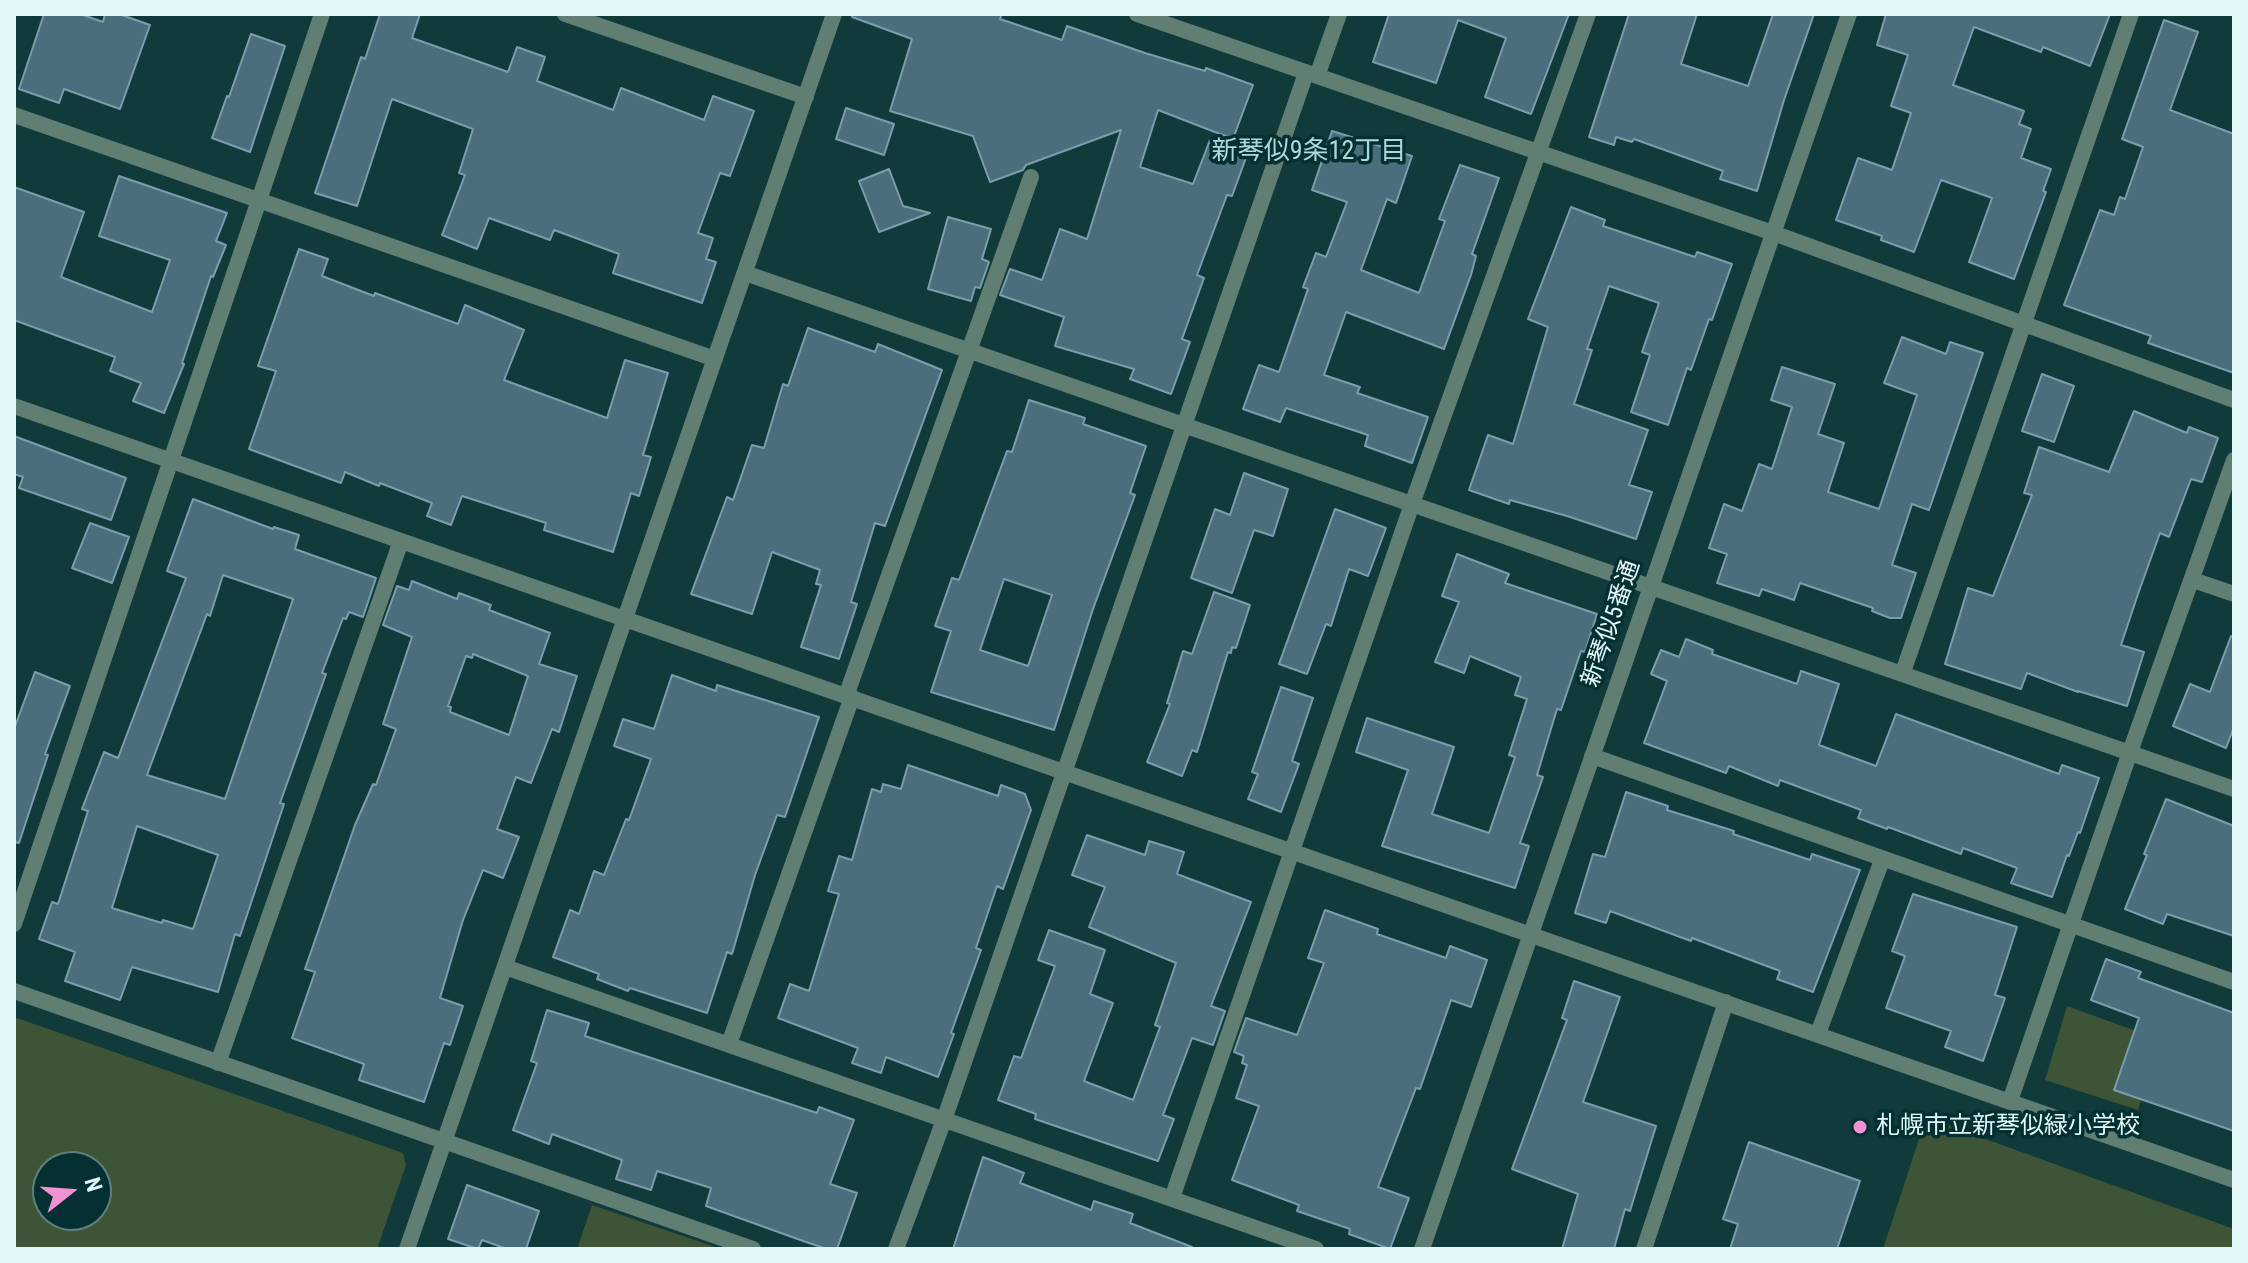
<!DOCTYPE html>
<html>
<head>
<meta charset="utf-8">
<style>
	body { margin:0 }
	#map { position:relative; width:2248px; height:1263px; overflow:hidden; background:#113a3b; font-family:"Roboto Condensed",sans-serif }
	canvas { display:block }
	.frame { position:absolute; inset:0; border:16px solid #e3f9f9; pointer-events:none }
	.north { position:absolute; left:32px; top:1151px; width:80px; height:80px; box-sizing:border-box; background:#043031; border:2px solid #5d8081; border-radius:50%; rotate:73deg; font-size:22px; font-weight:700; line-height:32px; text-align:center; color:#e3f9f9 }
	.north::after { content:''; display:block; margin:auto; width:28px; height:36px; background:#f591d2; clip-path:polygon(50% 0,100% 100%,50% 72%,0 100%) }
</style>
</head>
<body>
<div id="map">
<canvas width="2248" height="1263"></canvas>
<div class="frame"></div>
<div class="north">N</div>
</div>
<script>
const g = document.querySelector('canvas').getContext('2d');
g.lineJoin = 'round';
function fillPath(path, color) { g.fillStyle = color; g.fill(path, 'evenodd'); }
const poly = rows => new Path2D(rows.map(r => 'M' + r).join(''));
function strokePath(path, color, width, dash) { g.strokeStyle = color; g.lineWidth = width; g.lineCap = dash ? 'butt' : 'round'; g.setLineDash(dash || []); g.stroke(path); }
function write(font, color, halo, rows, align = 'center') {
  g.font = font + ' "Roboto Condensed","Noto Sans JP",sans-serif'; g.lineWidth = 7; g.setLineDash([]); g.textBaseline = 'middle'; g.strokeStyle = halo; g.fillStyle = color; for (const [text, x, y, turn = 0] of rows) {
    g.save(); g.translate(x, y); g.rotate((+turn || 0) * Math.PI / 180); g.textAlign = isNaN(turn) ? turn : align; if (halo) g.strokeText(text, 0, 0); g.fillText(text, 0, 0); g.restore();
  }
}
fillPath(poly([
	[2067,1006,2158,1039,2138,1110,2045,1080],
	[14,1017,403,1153,406,1165,377,1249,14,1249],
	[48,1167,96,1167,96,1215,48,1215],
	[1944,1124,2234,1229,2234,1249,1883,1249,1919,1139],
	[592,1205,721,1249,577,1249]
]), '#3e5437');
const building = poly([
	[44,14,80,14,103,22,105,14,119,14,150,25,120,109,64,89,59,103,19,89,44,14],
	[380,14,420,14,412,38,508,72,517,47,545,57,537,81,613,110,621,88,704,120,713,96,754,111,730,176,720,173,698,233,713,238,706,259,716,262,702,303,613,273,619,254,554,230,550,240,489,218,477,249,442,235,465,175,459,173,473,129,392,99,357,206,315,193,361,57,365,59,380,14],
	[853,14,1002,14,1000,19,1062,40,1067,26,1145,53,1205,71,1206,68,1253,85,1233,139,1158,110,1140,167,1193,184,1210,140,1247,155,1232,196,1227,195,1197,275,1204,278,1182,339,1190,342,1171,394,1130,379,1134,369,1055,346,1064,317,1000,295,1010,269,1042,280,1060,229,1087,239,1121,130,1026,165,1023,170,990,182,973,136,890,111,912,39,852,17,853,14],
	[1389,14,1569,14,1531,114,1485,97,1506,38,1458,20,1436,83,1373,62,1389,14],
	[1629,14,1697,14,1681,64,1748,86,1773,14,1814,14,1784,100,1757,191,1720,179,1723,171,1634,139,1632,142,1616,137,1614,145,1589,137,1629,14],
	[1886,14,2110,14,2090,66,2043,47,2041,52,1974,27,1953,85,2024,111,2019,124,2031,129,2021,158,2051,169,2043,191,2046,192,2014,279,1969,262,1992,198,1941,180,1914,252,1881,240,1882,236,1836,220,1858,158,1892,170,1911,113,1891,106,1908,55,1877,45,1886,14],
	[2164,20,2198,32,2170,110,2234,134,2234,373,2148,343,2151,336,2064,305,2100,210,2114,215,2120,197,2125,199,2143,147,2122,139,2164,20],
	[251,34,285,46,250,152,212,138,227,96,229,97,251,34],
	[846,108,894,124,884,155,836,139,846,108],
	[1332,131,1412,156,1396,203,1387,199,1361,270,1419,293,1445,221,1439,219,1460,165,1499,178,1472,254,1476,256,1471,275,1444,349,1346,312,1324,375,1360,387,1357,393,1428,417,1412,463,1365,446,1368,435,1286,408,1280,422,1243,409,1259,365,1279,372,1308,289,1303,287,1316,253,1326,257,1347,202,1312,190,1332,131],
	[889,169,903,206,930,213,879,232,859,181,889,169],
	[119,176,227,213,216,241,226,245,213,277,211,276,182,363,184,364,164,413,133,401,141,383,110,371,115,357,14,320,14,187,84,212,61,277,152,312,170,260,99,236,119,176],
	[1571,207,1605,220,1603,226,1695,257,1697,252,1732,264,1712,320,1709,319,1691,370,1687,368,1668,425,1631,412,1650,355,1642,352,1659,303,1609,286,1587,349,1592,350,1574,404,1648,430,1629,485,1652,492,1636,539,1567,516,1510,500,1509,504,1469,490,1488,435,1513,444,1548,327,1528,319,1571,207],
	[948,217,991,229,982,259,989,262,980,288,975,287,971,301,928,289,948,217],
	[299,249,328,259,322,276,374,296,375,293,458,324,465,305,524,330,504,380,607,418,625,360,668,373,643,455,651,457,639,496,631,493,613,552,544,530,546,523,462,496,451,525,427,516,432,503,380,483,379,486,345,472,341,483,249,449,276,371,258,366,299,249],
	[808,328,875,352,878,344,942,370,885,526,875,523,851,602,857,604,839,659,801,647,821,585,816,584,820,570,772,552,752,614,691,594,727,497,733,500,752,445,764,448,783,384,788,386,808,328],
	[1902,337,1946,354,1950,342,1983,353,1929,510,1912,504,1892,565,1916,573,1901,618,1890,618,1872,611,1873,608,1800,583,1794,600,1762,589,1759,596,1717,583,1727,554,1709,548,1724,504,1742,511,1759,464,1772,469,1792,407,1771,400,1782,367,1835,384,1818,434,1844,443,1828,492,1879,509,1917,395,1884,383,1902,337],
	[2042,374,2074,386,2054,442,2022,431,2042,374],
	[1029,400,1085,418,1083,424,1146,446,1130,493,1135,495,1093,609,1054,730,931,692,951,631,935,626,952,578,959,580,1007,451,1012,452,1029,400],
	[1004,579,1052,595,1028,666,980,650,1004,579],
	[2134,411,2187,433,2189,427,2218,438,2202,482,2191,479,2169,537,2160,533,2138,594,2121,645,2144,652,2127,706,2078,691,2078,692,2027,673,2021,689,1945,664,1968,588,1993,596,2032,495,2024,493,2039,447,2109,472,2134,411],
	[14,436,126,478,111,520,19,488,23,477,14,474,14,436],
	[1244,473,1288,489,1273,536,1254,530,1232,593,1191,578,1215,509,1230,515,1244,473],
	[193,499,273,529,274,527,299,535,295,549,376,578,363,617,349,612,346,619,343,618,322,673,326,674,280,803,284,804,240,936,235,934,218,992,132,967,120,1000,65,981,75,952,39,939,52,902,58,904,88,811,82,809,104,752,118,758,186,578,167,571,193,499],
	[223,575,293,599,225,799,147,775,207,614,210,616,223,575],
	[137,826,218,855,193,929,163,920,162,923,112,908,137,826],
	[1335,509,1386,528,1368,576,1349,569,1331,626,1326,624,1307,674,1279,664,1335,509],
	[90,523,129,537,112,583,72,568,90,523],
	[1457,554,1509,574,1505,583,1597,614,1585,652,1581,651,1561,710,1557,709,1537,775,1543,777,1520,843,1529,846,1515,888,1382,846,1408,770,1356,752,1367,718,1454,747,1432,814,1489,833,1515,757,1509,755,1527,699,1515,695,1521,677,1470,656,1464,673,1435,662,1459,602,1442,596,1457,554],
	[412,581,457,599,459,593,491,605,489,610,550,633,539,664,577,676,559,732,552,729,531,783,516,777,497,829,519,837,503,878,483,870,463,920,440,998,463,1006,450,1045,444,1043,424,1102,359,1080,364,1064,292,1038,315,972,305,969,355,825,373,784,376,785,396,729,383,724,412,637,383,625,397,586,409,590,412,581],
	[473,654,528,676,509,735,450,712,451,707,448,706,466,656,472,658,473,654],
	[1214,592,1250,605,1236,648,1232,647,1231,653,1228,652,1197,752,1192,750,1182,776,1147,762,1170,704,1167,703,1183,651,1192,654,1214,592],
	[2231,636,2234,637,2234,727,2226,748,2173,726,2190,684,2210,692,2231,636],
	[1686,639,1713,650,1712,654,1797,684,1801,671,1839,684,1819,745,1876,766,1896,714,2059,774,2062,765,2099,778,2080,833,2078,832,2069,856,2067,855,2052,897,2011,883,2017,868,1963,848,1961,854,1888,827,1887,829,1858,818,1861,810,1780,780,1778,786,1729,766,1726,773,1644,743,1667,681,1651,674,1661,650,1679,657,1686,639],
	[35,672,70,686,45,754,48,755,19,843,14,842,14,729,35,672],
	[672,675,716,691,717,685,819,717,785,817,777,815,755,875,732,954,727,952,707,1013,630,988,628,991,597,979,599,974,553,957,570,910,579,914,594,871,604,875,626,819,629,820,651,759,614,746,623,719,654,729,672,675],
	[1281,687,1313,698,1292,761,1299,764,1281,812,1248,799,1258,774,1252,772,1281,687],
	[908,765,998,796,1001,785,1025,794,1031,810,1003,889,997,886,976,948,981,950,951,1033,954,1034,938,1077,886,1057,881,1073,852,1063,858,1048,778,1018,790,984,809,991,839,894,828,891,839,856,852,860,872,789,881,792,883,784,901,789,908,765],
	[1626,792,1668,806,1667,810,1734,831,1733,834,1810,860,1812,854,1860,870,1813,992,1777,979,1780,971,1692,938,1691,941,1610,911,1606,923,1575,913,1593,854,1605,857,1626,792],
	[2166,799,2234,826,2234,936,2167,914,2163,924,2125,909,2147,855,2144,854,2166,799],
	[1087,835,1145,855,1149,841,1184,852,1177,874,1251,902,1211,1006,1225,1011,1213,1045,1192,1038,1163,1115,1174,1119,1158,1161,1035,1119,1036,1114,998,1100,1014,1056,1021,1058,1055,966,1038,960,1049,930,1105,950,1090,994,1113,1003,1084,1081,1133,1100,1160,1027,1155,1025,1176,963,1089,927,1105,887,1072,875,1087,835],
	[1913,894,2017,927,1995,995,2005,998,1983,1061,1945,1047,1951,1031,1886,1008,1905,956,1892,951,1913,894],
	[1325,910,1378,929,1377,934,1446,958,1450,946,1487,960,1471,1007,1451,1000,1420,1089,1416,1088,1378,1187,1409,1198,1390,1249,1349,1234,1350,1229,1297,1211,1299,1205,1232,1180,1259,1106,1236,1098,1247,1065,1242,1063,1244,1056,1234,1052,1246,1018,1297,1035,1324,963,1308,958,1325,910],
	[2106,959,2141,972,2138,978,2234,1013,2234,1131,2114,1090,2139,1018,2091,1000,2106,959],
	[1574,981,1620,997,1583,1102,1656,1126,1630,1211,1625,1209,1614,1249,1562,1249,1578,1194,1512,1169,1567,1020,1562,1018,1574,981],
	[547,1010,589,1023,585,1036,817,1113,819,1107,854,1120,830,1184,857,1193,837,1249,827,1249,806,1242,706,1206,711,1188,657,1171,651,1190,616,1179,622,1160,552,1134,549,1144,513,1130,537,1063,531,1061,547,1010],
	[1749,1142,1860,1181,1837,1249,1730,1249,1738,1224,1723,1219,1749,1142],
	[983,1157,1024,1173,1020,1183,1091,1210,1094,1201,1133,1214,1130,1223,1192,1247,1192,1249,953,1249,983,1157],
	[467,1185,539,1211,526,1249,507,1249,482,1240,478,1249,448,1239,467,1185]
]);
fillPath(building, '#4b6e7c');
strokePath(building, '#7a9ead', 2);
strokePath(poly([
	[565,14,806,97],
	[1137,14,1773,233,2234,400],
	[1317,76,1339,14],
	[14,115,715,359],
	[745,273,2234,789],
	[14,406,2234,1180],
	[2193,580,2234,594],
	[1903,672,2131,14],
	[846,696,1031,177],
	[1592,756,2234,982],
	[14,924,322,14],
	[505,967,1316,1249],
	[14,991,753,1249],
	[1818,1034,1882,860],
	[729,1044,852,697],
	[218,1063,401,541],
	[2010,1101,2130,752,2234,460],
	[1172,1198,1412,504,1588,14],
	[407,1249,834,14],
	[896,1249,944,1120,1306,73],
	[1422,1249,1849,14],
	[1644,1249,1726,1002]
]), '#617e72', 16);
for (const [x, y, r, color] of [
	[1860,1127,8,"#f591d2"]
]) { const dot = new Path2D(); dot.arc(x, y, r, 0, 2 * Math.PI); g.fillStyle = color; g.fill(dot); strokePath(dot, '#043031', 3); }
write('24px', '#e3f9f9', '#043031', [
	["新琴似5番通",1612,624,-71]
]);
write('24px', '#e3f9f9', '#043031', [
	["札幌市立新琴似緑小学校",1876,1127]
], 'left');
write('26px', '#add9d9', '#043031', [
	["新琴似9条12丁目",1309,152]
]);
</script>
</body>
</html>
